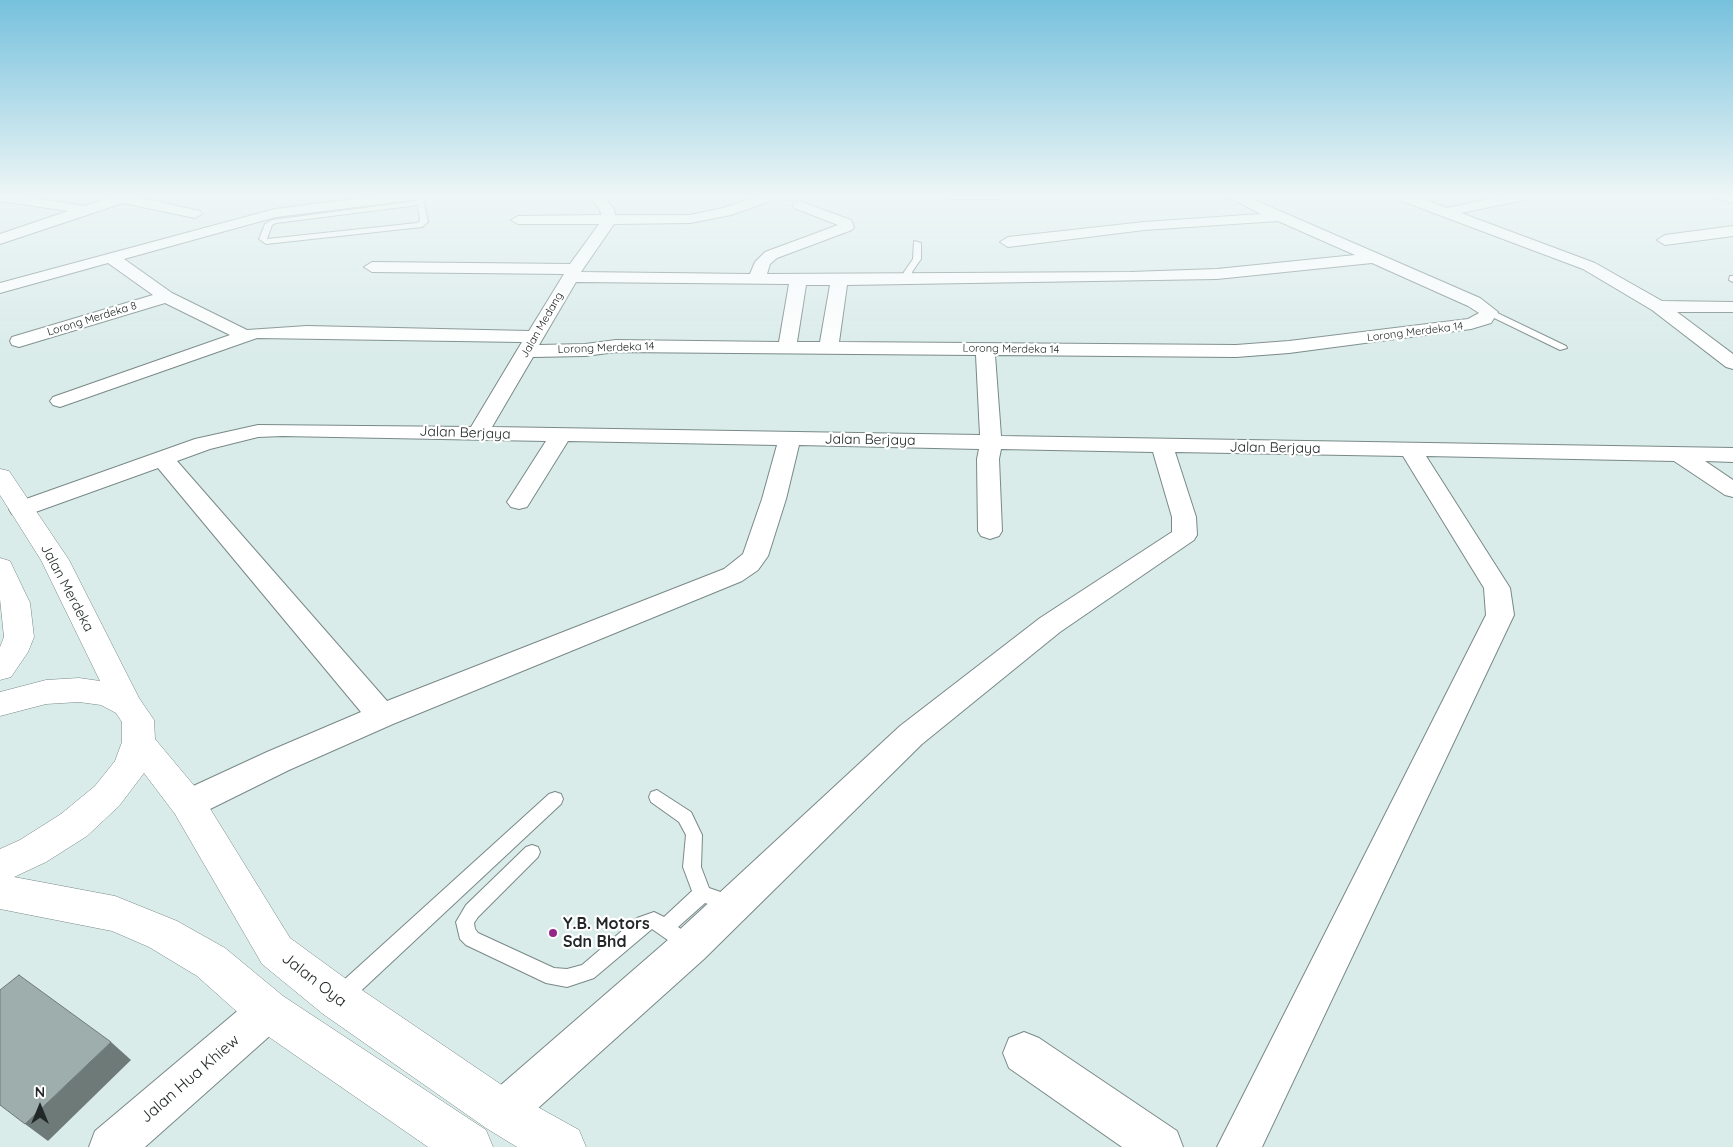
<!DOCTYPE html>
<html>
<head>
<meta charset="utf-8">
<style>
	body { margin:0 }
	#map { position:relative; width:1733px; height:1147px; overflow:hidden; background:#daecea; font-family:Quicksand,sans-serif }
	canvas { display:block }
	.north { position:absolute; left:15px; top:1082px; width:50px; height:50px; -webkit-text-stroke:4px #fff; paint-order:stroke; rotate:0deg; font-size:14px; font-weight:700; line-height:20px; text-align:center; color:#212827 }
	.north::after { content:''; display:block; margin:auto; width:18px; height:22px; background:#212827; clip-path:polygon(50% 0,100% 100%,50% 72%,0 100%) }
</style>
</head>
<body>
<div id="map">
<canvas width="1733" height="1147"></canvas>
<div class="north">N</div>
</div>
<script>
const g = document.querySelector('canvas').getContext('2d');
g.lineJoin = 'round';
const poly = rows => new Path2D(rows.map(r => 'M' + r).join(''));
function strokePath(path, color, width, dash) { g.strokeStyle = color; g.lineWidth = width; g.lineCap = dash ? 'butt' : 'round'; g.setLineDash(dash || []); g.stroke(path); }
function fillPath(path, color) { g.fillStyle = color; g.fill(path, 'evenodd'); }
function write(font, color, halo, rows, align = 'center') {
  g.font = font + ' Quicksand,sans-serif'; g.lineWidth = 4.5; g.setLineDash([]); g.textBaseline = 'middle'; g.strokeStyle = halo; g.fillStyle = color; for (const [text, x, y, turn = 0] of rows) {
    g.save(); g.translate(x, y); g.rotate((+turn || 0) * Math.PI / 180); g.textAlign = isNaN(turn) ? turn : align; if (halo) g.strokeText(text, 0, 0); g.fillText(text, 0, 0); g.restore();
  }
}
const service = poly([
	[353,195,359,195,357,204,352,203,353,195],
	[416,195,422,195,424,203,428,222,422,227,266,244,259,239,265,224,272,220,417,201,416,195],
	[418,205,420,221,417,223,267,239,272,225,276,223,418,205],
	[914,241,921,243,921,259,912,272,911,279,907,281,903,279,904,272,913,259,914,241],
	[1730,276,1733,276,1733,282,1729,280,1730,276],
	[1489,309,1566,346,1567,348,1560,350,1486,314,1485,312,1489,309],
	[657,790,691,812,702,835,701,867,709,888,735,897,738,903,735,909,729,911,705,903,678,927,694,938,697,944,694,950,688,953,682,950,652,929,594,978,567,987,546,983,466,945,460,939,456,922,466,905,526,847,532,845,538,847,540,852,538,857,478,917,474,923,475,929,478,933,554,968,567,969,582,965,637,918,654,912,664,917,692,891,683,867,686,835,679,822,651,802,649,797,651,792,657,790],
	[555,792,561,794,563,799,561,804,349,1002,342,1004,335,1002,332,995,335,988,549,794,555,792]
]);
const minor = poly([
	[0,195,15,195,85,206,116,195,139,195,137,197,200,211,202,214,195,218,123,203,0,244,0,234,68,211,0,201,0,195],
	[385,195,426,195,419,199,276,217,124,259,172,293,247,330,307,326,529,331,564,274,372,272,364,267,372,262,570,264,599,224,518,224,511,220,518,216,601,215,600,210,588,195,602,195,614,209,615,215,690,215,723,208,761,195,771,195,773,198,771,201,731,215,690,223,614,224,581,272,750,274,755,262,765,252,838,225,794,208,792,205,799,201,851,220,854,227,852,230,777,258,770,264,767,274,1130,272,1217,269,1355,255,1278,221,1144,230,1008,247,1000,242,1008,237,1144,222,1261,214,1224,195,1243,195,1480,298,1498,312,1491,323,1471,329,1289,353,1236,357,995,355,1001,436,1733,448,1733,462,1705,461,1733,480,1733,497,1725,495,1674,461,1426,456,1510,588,1514,615,1262,1147,1217,1147,1486,615,1484,588,1403,456,1175,452,1196,517,1197,535,1194,540,1060,632,922,744,704,959,517,1127,502,1134,487,1127,480,1112,487,1097,676,933,900,726,1040,618,1172,532,1172,517,1153,452,1001,449,999,459,1002,531,999,536,990,539,981,536,978,531,977,459,979,449,799,445,786,499,768,556,758,570,742,581,393,724,289,770,200,814,188,818,176,814,171,804,176,794,267,752,361,712,158,468,30,514,21,516,12,514,9,509,12,504,195,439,258,425,471,427,522,342,257,338,60,407,53,405,50,401,53,397,230,335,165,303,19,347,12,345,10,341,12,337,153,295,108,263,0,293,0,283,275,209,385,195],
	[1372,263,1468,306,1479,313,1468,319,1289,341,1236,345,839,342,847,285,1217,279,1372,263],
	[576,282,789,284,779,342,616,340,585,344,539,345,576,282],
	[806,285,830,285,820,342,797,342,806,285],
	[616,352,976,355,980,435,492,427,533,357,585,356,616,352],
	[282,436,546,441,507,502,511,507,519,509,527,507,568,441,777,445,762,499,743,554,724,569,387,701,177,461,210,449,258,437,282,436],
	[942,195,1008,195,1001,199,949,199,942,195],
	[1392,195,1412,195,1447,208,1509,195,1536,195,1529,199,1461,213,1595,263,1662,301,1733,302,1733,312,1677,312,1733,354,1733,369,1726,367,1652,310,1583,269,1394,198,1392,195],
	[1714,195,1733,195,1733,203,1716,198,1714,195],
	[1733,226,1733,236,1665,245,1657,240,1665,235,1733,226],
	[268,991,282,997,288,1011,282,1025,145,1147,89,1147,95,1131,254,997,268,991],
	[1024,1032,1039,1038,1177,1131,1183,1147,1122,1147,1009,1068,1003,1053,1009,1038,1024,1032]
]);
const secondary = poly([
	[0,469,9,471,69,560,139,698,154,720,155,739,201,794,290,938,353,984,518,1096,579,1130,586,1147,517,1147,486,1128,323,1014,262,964,175,814,144,773,119,806,87,836,46,862,14,877,115,896,177,921,225,948,283,996,486,1130,493,1147,428,1147,253,1026,197,976,149,947,112,931,0,909,0,849,20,840,61,814,95,786,115,761,122,742,122,722,116,713,101,705,79,702,46,704,0,716,0,692,46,680,79,678,100,681,41,560,0,495,0,469],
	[0,558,10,561,30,603,34,637,28,652,11,677,0,680,0,647,4,637,0,599,0,558]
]);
strokePath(service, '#788987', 2);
strokePath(minor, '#788987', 2);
strokePath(secondary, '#788987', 1);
fillPath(service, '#fff');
fillPath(minor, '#fff');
fillPath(secondary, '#fff');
fillPath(poly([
	[111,1042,131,1060,48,1141,25,1124]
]), '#6e7a78');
const building = poly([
	[19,975,111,1042,25,1124,0,1105,0,990,19,975]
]);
fillPath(building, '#9daeac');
strokePath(building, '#6e7a78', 1);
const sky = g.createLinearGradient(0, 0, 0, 356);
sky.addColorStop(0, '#76c1dd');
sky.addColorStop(0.55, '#eef6f6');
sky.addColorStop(1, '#eef6f600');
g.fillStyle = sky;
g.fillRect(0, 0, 1733, 356);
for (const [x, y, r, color] of [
	[553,933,5,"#942687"]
]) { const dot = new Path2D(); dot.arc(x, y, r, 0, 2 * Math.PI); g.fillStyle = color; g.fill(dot); strokePath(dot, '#fff', 2); }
write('11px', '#212827', '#fff', [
	["Lorong Merdeka 8",92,319,-17],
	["Jalan Medang",542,325,-60],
	["Lorong Merdeka 14",1415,332,-7],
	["Lorong Merdeka 14",606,348,-2],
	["Lorong Merdeka 14",1011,349,1]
]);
write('14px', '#212827', '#fff', [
	["Jalan Berjaya",465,433,2],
	["Jalan Berjaya",870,440,1],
	["Jalan Berjaya",1275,448,1],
	["Jalan Merdeka",67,588,62]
]);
write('bold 16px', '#212827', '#fff', [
	["Y.B. Motors",563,924],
	["Sdn Bhd",563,942]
], 'left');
write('16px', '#212827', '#fff', [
	["Jalan Oya",314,980,38],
	["Jalan Hua Khiew",190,1079,-41]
]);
</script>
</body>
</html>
